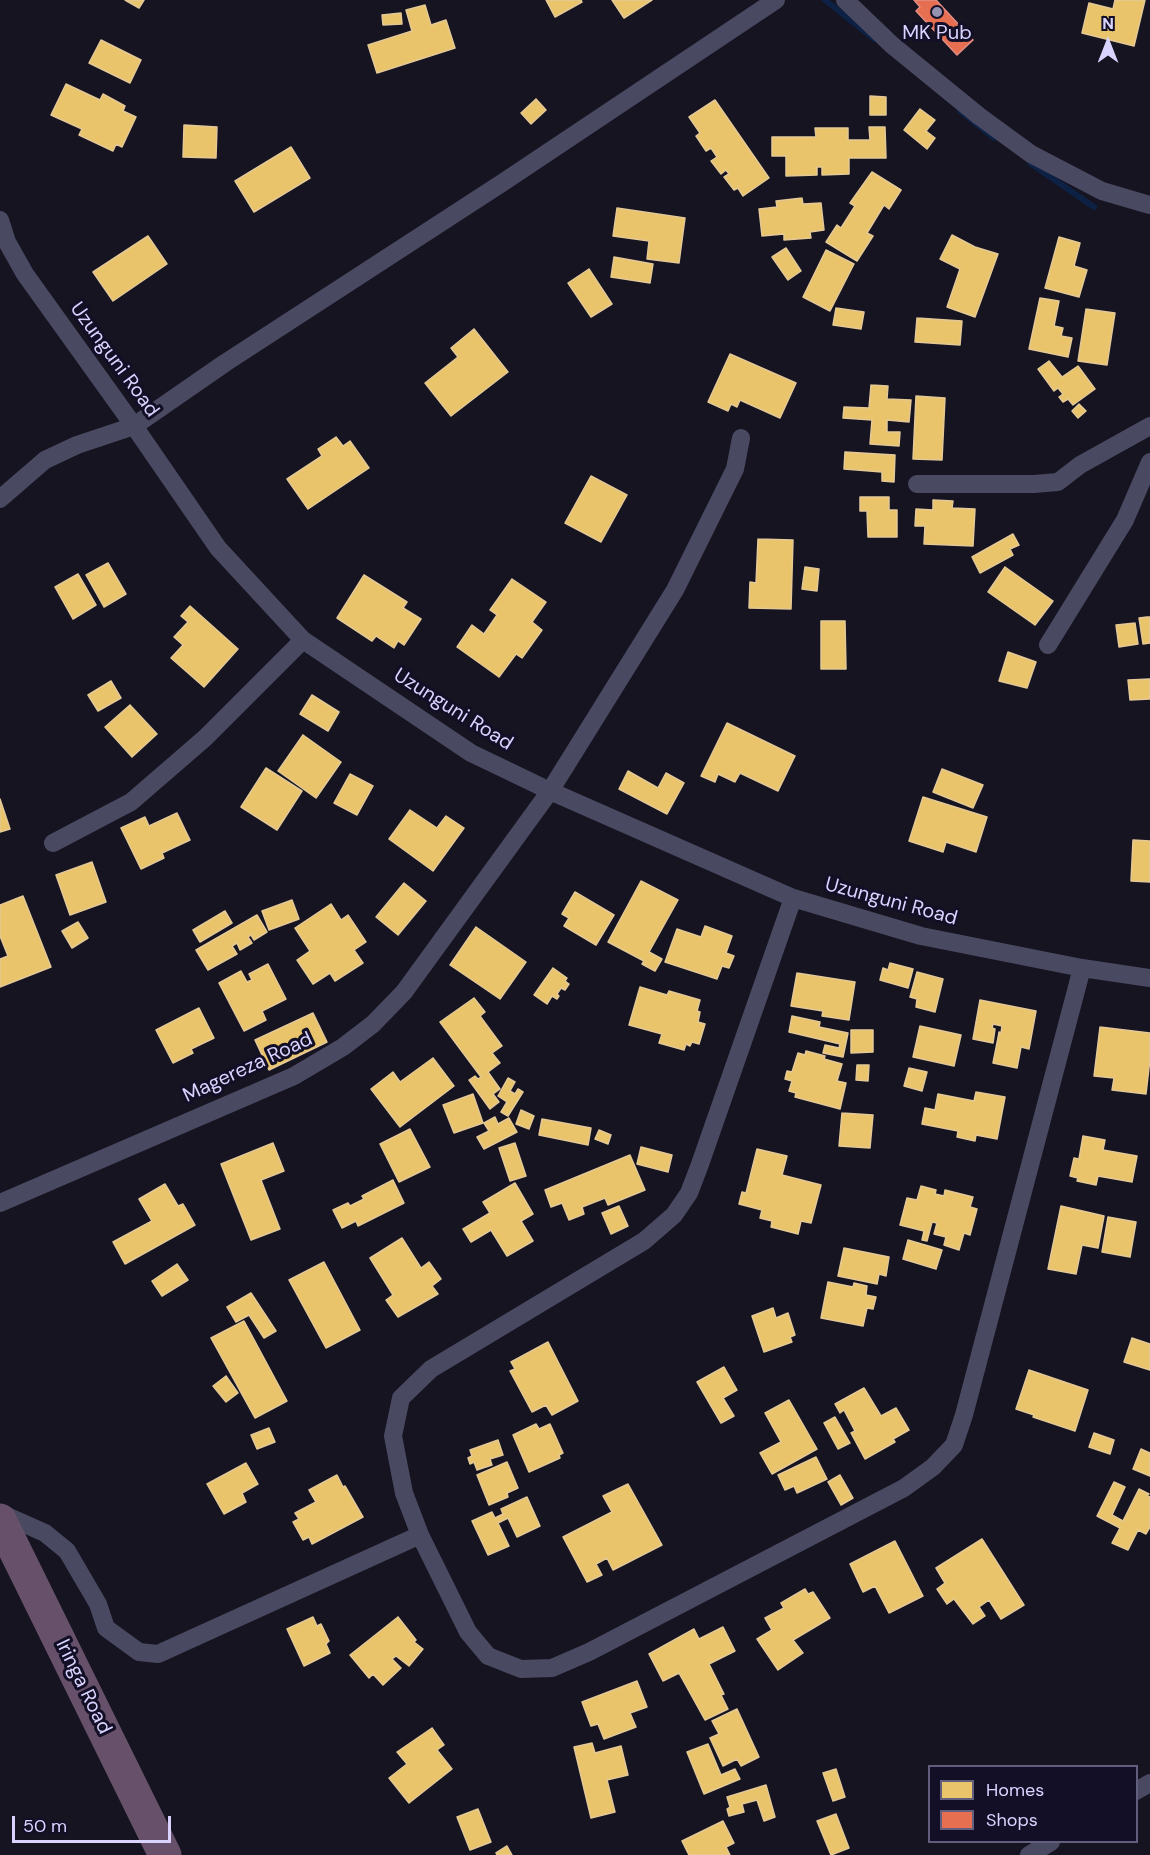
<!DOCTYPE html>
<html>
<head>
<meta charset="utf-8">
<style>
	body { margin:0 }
	#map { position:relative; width:1150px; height:1855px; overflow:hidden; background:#161421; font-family:"DM Sans",sans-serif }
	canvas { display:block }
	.legend { position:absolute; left:928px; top:1765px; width:210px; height:78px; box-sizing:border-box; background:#130f26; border:2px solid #625e7d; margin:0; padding:8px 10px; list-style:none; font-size:18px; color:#d9d4ff }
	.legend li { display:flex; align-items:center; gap:12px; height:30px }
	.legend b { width:30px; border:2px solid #625e7d }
	.north { position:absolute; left:1078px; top:12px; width:60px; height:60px; -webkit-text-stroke:4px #130f26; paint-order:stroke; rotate:0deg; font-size:16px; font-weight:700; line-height:24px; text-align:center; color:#d9d4ff }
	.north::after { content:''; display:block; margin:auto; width:21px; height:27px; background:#d9d4ff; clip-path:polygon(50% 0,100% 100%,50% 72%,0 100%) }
	.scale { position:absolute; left:12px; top:1816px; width:159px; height:27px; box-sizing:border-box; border:3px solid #d9d4ff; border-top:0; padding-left:8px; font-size:18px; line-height:21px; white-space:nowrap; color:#d9d4ff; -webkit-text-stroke:4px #130f26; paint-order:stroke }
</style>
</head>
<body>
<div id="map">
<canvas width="1150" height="1855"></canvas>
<ul class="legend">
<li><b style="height:16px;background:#e9c46a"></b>Homes</li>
<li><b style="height:16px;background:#e76f51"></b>Shops</li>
</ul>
<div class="north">N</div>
<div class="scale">50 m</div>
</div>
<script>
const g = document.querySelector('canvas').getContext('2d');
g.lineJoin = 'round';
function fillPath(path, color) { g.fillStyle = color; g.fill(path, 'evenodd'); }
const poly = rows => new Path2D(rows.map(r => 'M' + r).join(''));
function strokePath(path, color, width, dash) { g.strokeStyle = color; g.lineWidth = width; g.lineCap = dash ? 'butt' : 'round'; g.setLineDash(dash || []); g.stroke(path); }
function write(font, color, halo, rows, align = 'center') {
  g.font = font + ' "DM Sans",sans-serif'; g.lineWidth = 6; g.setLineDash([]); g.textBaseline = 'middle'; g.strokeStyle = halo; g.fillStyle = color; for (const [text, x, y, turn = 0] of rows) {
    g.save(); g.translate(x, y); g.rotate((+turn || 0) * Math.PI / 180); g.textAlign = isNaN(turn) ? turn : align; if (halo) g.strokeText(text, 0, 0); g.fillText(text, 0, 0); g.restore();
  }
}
const homes = poly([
	[125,0,144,0,139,8,125,0],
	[546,0,581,0,582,2,555,17,546,0],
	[612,0,652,0,624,18,612,0],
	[1115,0,1145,0,1134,46,1082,33,1089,3,1113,9,1115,0],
	[425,5,431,25,446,20,455,48,377,73,368,45,412,31,406,10,425,5],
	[401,13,402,24,383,25,382,15,401,13],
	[101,40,141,60,130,83,89,63,101,40],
	[66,84,100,100,103,94,125,106,123,111,136,117,122,147,116,144,113,151,79,135,82,129,51,115,66,84],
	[870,96,886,97,886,115,870,115,870,96],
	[536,99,546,110,531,124,521,113,536,99],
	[715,100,769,178,743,196,738,188,734,190,724,177,729,174,726,170,721,174,711,161,717,157,711,148,706,151,696,136,700,133,689,117,715,100],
	[920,109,935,120,926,131,935,138,927,149,904,130,920,109],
	[184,125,217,127,216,158,183,157,184,125],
	[869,127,885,127,886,158,849,158,849,174,822,175,822,167,817,167,817,175,786,176,786,156,772,156,772,137,816,137,815,128,848,128,848,140,870,140,869,127],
	[291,147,310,178,254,212,235,181,291,147],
	[872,172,901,190,889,209,884,205,867,233,873,236,857,261,826,242,837,225,841,228,855,206,850,203,872,172],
	[802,198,803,204,821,203,824,230,810,232,811,238,784,240,784,234,762,236,759,209,777,207,776,201,802,198],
	[617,208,685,218,679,263,647,259,649,241,613,236,617,208],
	[952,235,975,247,998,254,975,317,947,307,960,269,940,259,952,235],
	[148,236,167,264,113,301,93,272,148,236],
	[1059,237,1080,243,1074,266,1087,270,1079,297,1045,288,1059,237],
	[786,248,801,271,788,280,772,257,786,248],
	[826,250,854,264,830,311,803,297,826,250],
	[614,257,653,264,650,283,611,277,614,257],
	[589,269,612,304,591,317,568,283,589,269],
	[1040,298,1059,301,1054,326,1063,328,1061,336,1072,338,1068,357,1029,349,1040,298],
	[836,308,864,312,861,329,833,325,836,308],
	[1086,309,1115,313,1107,365,1078,361,1086,309],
	[917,318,962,321,960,345,915,342,917,318],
	[474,329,508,372,451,416,425,383,458,357,451,348,474,329],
	[730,354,796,383,780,418,740,400,737,407,731,404,728,411,708,402,730,354],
	[1049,361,1062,377,1078,366,1095,389,1073,405,1068,399,1063,402,1059,397,1063,394,1058,388,1054,391,1038,369,1049,361],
	[871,385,888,386,887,399,911,400,909,422,887,420,887,432,900,432,899,446,870,444,872,420,843,418,844,407,869,408,871,385],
	[916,396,945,398,942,460,913,459,916,396],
	[1079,404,1086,411,1078,418,1072,411,1079,404],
	[336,437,343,446,350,441,369,468,308,509,287,479,322,456,318,449,336,437],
	[845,452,895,455,894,482,882,481,882,472,844,469,845,452],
	[591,476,627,495,601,542,565,523,591,476],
	[860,497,889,497,889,510,897,510,897,537,868,537,867,511,860,511,860,497],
	[933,500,953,501,952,508,975,509,973,546,924,544,925,526,915,526,916,509,933,510,933,500],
	[1013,534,1019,545,1010,549,1013,555,980,573,972,557,1013,534],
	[758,539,793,540,791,609,749,608,750,582,756,583,758,539],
	[108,563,126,594,104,607,86,575,108,563],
	[805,567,819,569,817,591,802,589,805,567],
	[1005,567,1053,601,1035,625,988,592,1005,567],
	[78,574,96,605,73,619,55,587,78,574],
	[364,575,407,602,403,608,421,619,404,645,398,641,394,648,376,636,372,641,337,618,364,575],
	[512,579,546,602,532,622,542,630,522,658,516,654,499,677,457,647,472,625,484,634,497,615,490,610,512,579],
	[190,606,238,649,204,687,171,658,183,645,174,637,188,622,181,616,190,606],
	[1147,617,1150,617,1150,643,1143,644,1139,618,1147,617],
	[821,621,845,621,846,669,821,669,821,621],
	[1135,623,1138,644,1119,647,1116,625,1135,623],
	[1008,652,1036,662,1027,688,999,681,1008,652],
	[1150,679,1150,699,1130,700,1128,680,1150,679],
	[111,681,121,698,98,711,88,695,111,681],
	[312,695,339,712,328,731,300,714,312,695],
	[130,705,157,734,132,757,105,727,130,705],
	[727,723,795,756,778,791,740,773,735,782,718,774,715,782,701,776,727,723],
	[303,735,341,762,316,798,278,771,303,735],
	[266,768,302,791,277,830,241,807,266,768],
	[942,769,983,785,973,808,933,792,942,769],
	[628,771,658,788,666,773,684,783,667,814,619,789,628,771],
	[350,774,373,786,357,815,334,803,350,774],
	[923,797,987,817,976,852,946,842,943,852,909,841,923,797],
	[0,799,10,829,0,832,0,799],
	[410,810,437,828,446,816,464,828,433,871,389,839,410,810],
	[177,813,190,840,162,853,164,858,141,869,121,828,145,817,149,826,177,813],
	[1133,840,1150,841,1150,882,1131,881,1133,840],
	[92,862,106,902,70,915,56,875,92,862],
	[641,881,678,900,649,952,662,959,655,971,642,964,644,961,608,942,641,881],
	[404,883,426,901,398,935,376,917,404,883],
	[575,892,614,915,596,945,564,926,569,918,562,914,575,892],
	[23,896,51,967,0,987,0,959,8,956,0,936,0,905,23,896],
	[292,900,299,919,269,930,262,911,292,900],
	[331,904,341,920,348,915,366,942,354,950,363,963,335,981,330,973,313,984,297,960,310,951,295,928,331,904],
	[225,911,232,923,200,942,193,930,225,911],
	[257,915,267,932,254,940,251,935,248,937,252,943,240,950,237,943,232,946,237,954,208,970,196,950,257,915],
	[78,922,88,938,72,948,62,931,78,922],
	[705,926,732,936,726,953,734,956,729,968,722,966,717,979,665,962,677,929,701,937,705,926],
	[476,927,526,962,500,999,450,965,476,927],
	[890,963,913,969,908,988,880,980,883,968,888,970,890,963],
	[268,964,286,999,262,1011,266,1020,244,1031,219,983,241,971,247,982,252,980,249,974,268,964],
	[553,968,567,978,565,981,569,984,565,990,561,988,557,994,559,996,557,999,552,996,547,1004,534,995,553,968],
	[917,972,943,979,935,1012,916,1007,917,999,910,997,917,972],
	[797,973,855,982,849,1020,822,1016,823,1011,791,1006,797,973],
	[640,987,667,995,669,991,700,1000,697,1011,700,1012,698,1022,705,1024,699,1044,692,1042,690,1046,686,1044,684,1050,659,1043,662,1034,629,1025,640,987],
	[474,998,485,1012,480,1016,502,1046,492,1053,500,1063,488,1072,500,1089,493,1094,499,1102,490,1109,469,1080,475,1076,478,1079,481,1077,440,1022,474,998],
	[980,1000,1036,1011,1029,1049,1021,1047,1017,1068,993,1063,998,1038,999,1032,1001,1033,1002,1026,993,1024,992,1028,995,1029,993,1043,973,1039,980,1000],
	[199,1008,214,1038,191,1049,193,1053,173,1063,156,1030,199,1008],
	[313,1013,327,1042,269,1070,255,1040,313,1013],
	[792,1016,820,1022,819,1027,848,1033,843,1057,823,1053,825,1045,839,1048,840,1044,789,1032,792,1016],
	[920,1026,961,1035,954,1066,913,1057,920,1026],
	[1100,1027,1150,1033,1150,1059,1146,1094,1112,1090,1114,1078,1094,1076,1100,1027],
	[851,1030,873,1030,873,1052,851,1053,851,1030],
	[806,1051,825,1056,824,1059,842,1064,837,1081,846,1083,840,1109,795,1097,796,1093,789,1091,792,1081,785,1079,787,1071,792,1072,798,1053,805,1055,806,1051],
	[433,1058,454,1086,400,1127,371,1089,393,1072,400,1082,433,1058],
	[857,1065,869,1065,868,1081,856,1080,857,1065],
	[909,1068,927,1072,922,1091,904,1086,909,1068],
	[508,1078,515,1082,510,1091,515,1094,518,1089,523,1092,508,1116,501,1112,507,1102,498,1096,508,1078],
	[976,1092,1005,1097,997,1139,976,1135,975,1141,957,1137,958,1131,922,1124,925,1108,935,1110,938,1094,974,1101,976,1092],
	[473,1094,483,1123,454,1133,443,1105,473,1094],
	[521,1110,534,1116,529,1129,516,1124,521,1110],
	[842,1113,873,1115,870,1148,839,1146,842,1113],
	[495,1117,498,1124,509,1118,517,1132,484,1149,477,1137,489,1131,484,1123,495,1117],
	[542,1119,591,1128,588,1145,539,1135,542,1119],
	[410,1129,430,1167,399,1182,380,1144,410,1129],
	[599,1130,611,1135,608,1144,595,1139,599,1130],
	[1083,1136,1105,1140,1103,1150,1137,1156,1132,1182,1098,1176,1096,1185,1077,1181,1078,1178,1070,1176,1074,1158,1079,1159,1083,1136],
	[273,1143,284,1171,261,1180,280,1229,251,1240,221,1164,273,1143],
	[515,1143,526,1176,510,1181,499,1148,515,1143],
	[641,1147,672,1155,668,1172,637,1164,641,1147],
	[757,1149,787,1156,782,1175,821,1185,811,1223,801,1221,798,1234,771,1227,772,1221,760,1218,762,1210,739,1204,742,1192,746,1193,757,1149],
	[630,1155,645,1190,608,1205,605,1198,582,1207,584,1214,569,1220,562,1203,551,1207,545,1190,630,1155],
	[393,1180,404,1203,358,1226,356,1221,342,1228,333,1210,348,1203,350,1206,364,1199,362,1196,393,1180],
	[515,1183,533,1214,521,1221,533,1241,507,1256,491,1230,471,1242,463,1229,490,1213,483,1202,515,1183],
	[165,1184,178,1206,183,1204,195,1225,125,1264,113,1242,152,1221,139,1199,165,1184],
	[921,1186,936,1190,935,1194,944,1196,945,1190,973,1197,970,1207,977,1209,970,1235,964,1233,959,1250,944,1245,946,1237,934,1234,937,1223,932,1222,927,1241,922,1240,924,1231,900,1225,907,1198,917,1200,921,1186],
	[619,1206,628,1226,611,1234,602,1213,619,1206],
	[1061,1206,1104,1216,1098,1248,1082,1245,1076,1274,1048,1269,1061,1206],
	[1108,1217,1136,1222,1130,1257,1102,1252,1108,1217],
	[402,1238,421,1268,429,1262,441,1279,432,1286,438,1294,398,1317,386,1300,393,1295,370,1258,402,1238],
	[908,1240,942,1250,936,1269,903,1259,908,1240],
	[844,1248,889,1257,886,1276,879,1274,877,1284,838,1276,844,1248],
	[324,1262,360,1330,326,1348,289,1280,324,1262],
	[177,1264,188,1280,162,1296,152,1281,177,1264],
	[828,1282,853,1287,854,1283,867,1286,866,1295,876,1297,873,1309,867,1308,863,1326,821,1318,828,1282],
	[251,1293,276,1331,264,1338,249,1315,236,1322,227,1307,251,1293],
	[773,1308,776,1318,788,1313,795,1335,790,1337,792,1342,764,1352,752,1316,773,1308],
	[244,1321,287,1401,255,1418,211,1338,244,1321],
	[1132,1338,1150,1344,1150,1370,1124,1362,1132,1338],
	[548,1342,578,1401,552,1415,546,1405,532,1412,510,1371,515,1369,511,1362,548,1342],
	[724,1367,737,1390,723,1398,734,1416,721,1423,697,1382,724,1367],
	[1029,1370,1088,1390,1075,1431,1033,1417,1034,1415,1016,1409,1029,1370],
	[226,1376,238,1393,226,1402,213,1386,226,1376],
	[864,1388,881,1416,896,1408,909,1430,893,1439,895,1442,865,1459,851,1433,855,1431,844,1410,840,1413,835,1404,864,1388],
	[789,1400,817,1449,772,1474,760,1453,781,1442,765,1413,789,1400],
	[835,1417,850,1443,838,1449,824,1423,835,1417],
	[536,1424,539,1429,550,1424,563,1453,559,1455,560,1458,529,1472,513,1435,536,1424],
	[269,1428,275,1442,257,1449,251,1435,269,1428],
	[1094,1433,1114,1440,1110,1454,1089,1447,1094,1433],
	[498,1440,503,1455,490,1459,492,1465,477,1470,474,1462,470,1464,468,1458,472,1456,470,1450,498,1440],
	[1141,1449,1150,1453,1150,1476,1133,1469,1141,1449],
	[816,1457,827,1479,797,1493,794,1486,785,1490,778,1475,816,1457],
	[507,1462,518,1488,507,1493,508,1497,489,1505,477,1475,507,1462],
	[246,1463,258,1484,242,1493,246,1502,224,1514,207,1484,246,1463],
	[337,1475,343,1487,345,1486,363,1517,312,1544,309,1537,303,1540,293,1522,299,1519,295,1513,316,1502,309,1490,337,1475],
	[840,1475,853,1498,841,1505,828,1482,840,1475],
	[1114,1482,1125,1487,1112,1515,1123,1521,1139,1489,1149,1494,1147,1496,1150,1497,1150,1527,1146,1534,1138,1530,1128,1550,1112,1543,1120,1528,1097,1516,1114,1482],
	[628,1484,662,1545,613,1570,607,1558,596,1564,602,1575,587,1582,563,1537,612,1512,603,1496,628,1484],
	[527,1497,540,1526,517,1537,508,1518,498,1523,509,1546,488,1555,472,1521,492,1512,495,1518,503,1514,501,1509,527,1497],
	[982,1539,1024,1605,1001,1619,989,1600,979,1607,985,1616,973,1624,954,1599,947,1604,937,1589,945,1583,936,1568,982,1539],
	[895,1541,923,1596,889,1613,875,1586,863,1592,850,1564,895,1541],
	[805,1589,808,1594,813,1592,830,1618,793,1640,803,1653,778,1670,757,1639,772,1630,765,1618,784,1608,781,1603,805,1589],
	[313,1617,317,1626,321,1624,329,1641,326,1644,330,1653,304,1666,287,1629,313,1617],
	[398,1617,416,1640,414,1642,423,1649,409,1666,396,1656,392,1659,401,1668,383,1685,373,1674,369,1678,350,1655,398,1617],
	[723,1627,735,1651,709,1664,724,1694,721,1695,728,1709,705,1720,679,1673,663,1681,649,1654,694,1629,699,1639,723,1627],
	[637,1681,647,1707,630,1713,636,1727,604,1739,598,1724,591,1726,582,1702,637,1681],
	[737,1709,759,1757,741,1766,737,1759,723,1766,710,1738,719,1734,712,1721,737,1709],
	[432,1728,444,1745,437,1750,452,1769,409,1803,389,1778,407,1764,397,1752,432,1728],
	[592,1743,595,1753,621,1746,628,1775,607,1780,615,1812,591,1818,574,1747,592,1743],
	[708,1744,721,1775,735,1769,740,1779,704,1794,687,1752,708,1744],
	[836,1769,845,1797,833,1801,823,1773,836,1769],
	[766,1785,775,1817,764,1821,757,1800,742,1804,744,1812,729,1816,727,1809,730,1807,727,1797,766,1785],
	[478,1809,491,1842,470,1850,457,1817,478,1809],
	[836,1814,849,1848,831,1855,817,1821,836,1814],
	[723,1821,734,1843,726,1847,730,1855,689,1855,682,1841,723,1821],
	[507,1846,512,1855,497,1855,496,1853,507,1846]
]);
fillPath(homes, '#e9c46a');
strokePath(homes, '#e4c997', 1.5);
const shops = poly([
	[914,0,936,0,973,40,957,55,916,11,920,7,914,0]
]);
fillPath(shops, '#e76f51');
strokePath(shops, '#e38d85', 1.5);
strokePath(poly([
	[825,0,874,39],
	[960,111,994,138],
	[1030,163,1094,207]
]), '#0d2144', 6);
strokePath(poly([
	[845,0,892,45,979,116,1031,154,1102,191,1150,205],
	[0,220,7,242,25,274,134,426,218,548,303,640,471,753,550,791,793,898,921,936,1082,968,1150,978],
	[917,484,1034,484,1058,482,1080,465,1150,426],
	[0,499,45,460,77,445,134,426,225,363,502,183,776,0],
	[1048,645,1125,520,1150,462],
	[53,843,131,802,205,738,303,640],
	[793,898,699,1167,689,1193,674,1215,644,1241,431,1369,401,1398,393,1436,404,1493,420,1535,468,1632,488,1656,521,1669,552,1668,589,1652,904,1488,933,1467,954,1445,964,1415,1082,968],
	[0,1203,294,1076,343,1047,373,1024,404,992,550,791,675,590,735,469,741,438],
	[0,1513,45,1533,67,1551,98,1604,106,1628,139,1652,158,1654,420,1535],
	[1136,1791,1150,1783],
	[1029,1855,1051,1842]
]), '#4a4962', 18);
strokePath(poly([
	[0,1520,165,1855]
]), '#67516a', 33);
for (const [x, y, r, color] of [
	[937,12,6,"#9591b1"]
]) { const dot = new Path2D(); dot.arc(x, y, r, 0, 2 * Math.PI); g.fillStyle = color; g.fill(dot); strokePath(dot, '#130f26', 2); }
write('20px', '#d9d4ff', '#130f26', [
	["MK Pub",937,34]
]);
write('20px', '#d9d4ff', '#130f26', [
	["Uzunguni Road",114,360,54],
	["Uzunguni Road",453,710,32],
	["Uzunguni Road",891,902,15],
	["Magereza Road",248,1068,-25],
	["Iringa Road",83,1687,64]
]);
</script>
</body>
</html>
